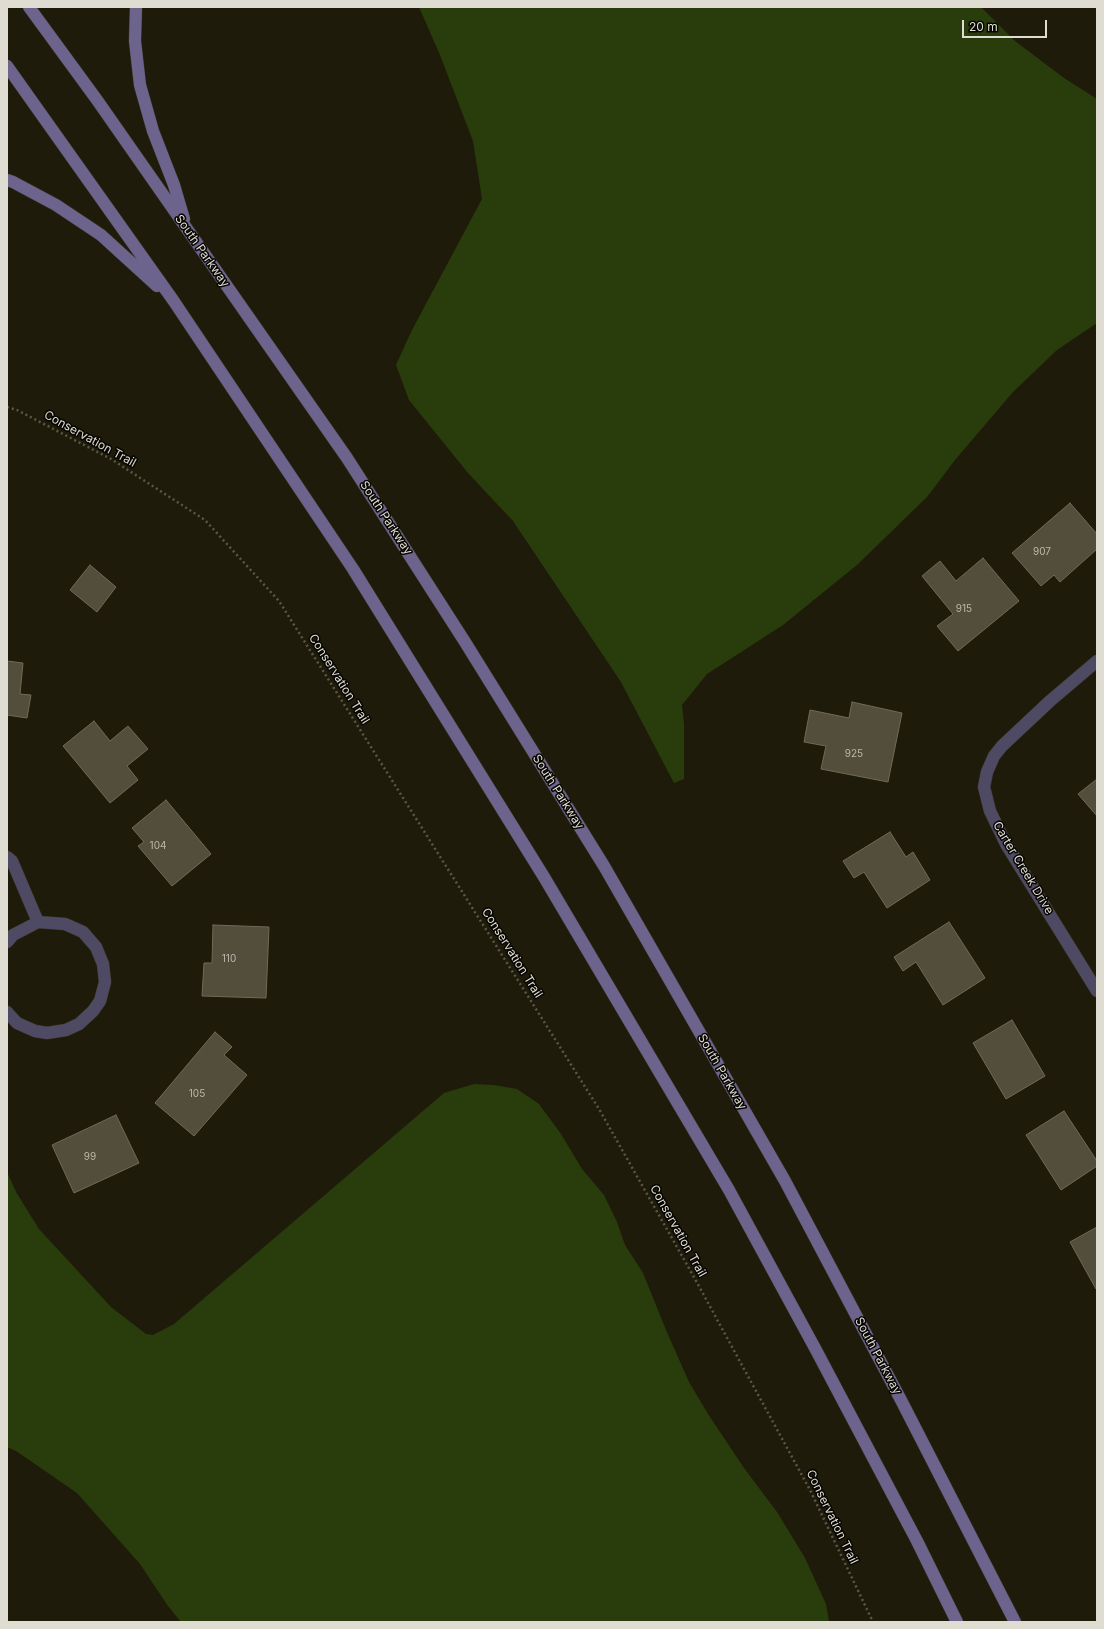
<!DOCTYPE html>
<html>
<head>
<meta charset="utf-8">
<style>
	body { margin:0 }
	#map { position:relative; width:1104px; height:1629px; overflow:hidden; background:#1f1b0a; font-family:Inter,sans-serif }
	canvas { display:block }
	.frame { position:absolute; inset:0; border:8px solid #dfddd2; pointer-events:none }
	.scale { position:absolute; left:962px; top:20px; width:85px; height:18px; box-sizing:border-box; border:2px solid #dfddd2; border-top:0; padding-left:5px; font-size:12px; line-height:14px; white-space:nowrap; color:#dfddd2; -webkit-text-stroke:3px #070602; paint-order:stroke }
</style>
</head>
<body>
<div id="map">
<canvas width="1104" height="1629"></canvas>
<div class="frame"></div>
<div class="scale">20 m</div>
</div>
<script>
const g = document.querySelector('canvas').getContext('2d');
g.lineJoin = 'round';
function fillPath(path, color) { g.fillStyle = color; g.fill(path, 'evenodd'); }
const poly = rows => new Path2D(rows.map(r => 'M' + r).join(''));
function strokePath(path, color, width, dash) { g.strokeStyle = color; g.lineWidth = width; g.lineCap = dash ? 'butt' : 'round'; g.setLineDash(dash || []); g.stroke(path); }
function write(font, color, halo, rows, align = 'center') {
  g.font = font + ' Inter,sans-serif'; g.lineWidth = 3; g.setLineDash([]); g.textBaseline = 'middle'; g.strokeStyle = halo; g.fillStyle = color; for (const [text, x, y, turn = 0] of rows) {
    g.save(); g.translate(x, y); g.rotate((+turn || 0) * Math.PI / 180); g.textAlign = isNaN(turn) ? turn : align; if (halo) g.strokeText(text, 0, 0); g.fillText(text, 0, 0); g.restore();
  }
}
fillPath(poly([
	[419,7,981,7,1015,41,1064,78,1097,99,1097,323,1057,350,1013,392,955,460,927,497,857,565,783,625,707,674,682,705,684,724,684,779,674,783,621,682,513,521,468,473,409,400,396,365,412,330,482,199,473,141,440,55],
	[474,1084,494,1085,517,1089,539,1104,561,1134,582,1169,604,1195,617,1222,625,1245,643,1273,666,1330,689,1382,708,1414,744,1468,777,1512,805,1558,826,1604,829,1622,181,1622,168,1606,140,1564,77,1493,16,1451,7,1447,7,1172,16,1192,39,1229,111,1307,146,1334,153,1335,174,1324,444,1093]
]), '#293d0c');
const building = poly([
	[1070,503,1097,534,1097,549,1060,582,1054,575,1041,586,1012,553,1070,503],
	[983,558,1019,601,958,651,937,626,953,614,922,576,940,561,956,581,983,558],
	[90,565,116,587,97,612,70,590,90,565],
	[7,661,23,663,20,694,31,695,27,718,7,715,7,661],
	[852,702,902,713,888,782,821,769,826,746,804,742,810,710,849,718,852,702],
	[94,721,110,741,128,726,148,749,127,766,138,780,110,803,63,746,94,721],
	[1097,779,1097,816,1078,794,1097,779],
	[166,800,211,854,172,886,138,846,144,842,132,828,166,800],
	[890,832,906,857,913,852,930,880,887,908,864,872,854,878,843,861,890,832],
	[949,922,985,978,943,1005,916,962,903,971,894,957,949,922],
	[213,925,269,927,266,998,202,996,204,963,212,963,213,925],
	[1012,1020,1045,1076,1006,1099,973,1043,1012,1020],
	[215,1032,232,1047,224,1055,247,1075,194,1136,155,1103,215,1032],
	[1064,1111,1097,1161,1097,1166,1061,1190,1026,1135,1064,1111],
	[116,1115,139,1163,74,1193,52,1145,116,1115],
	[1097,1227,1097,1288,1096,1289,1070,1242,1097,1227]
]);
fillPath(building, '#524e3b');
strokePath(building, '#6f6b57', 1);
const minor = poly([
	[1097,661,1050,701,1002,746,994,756,987,772,984,787,990,811,1006,844,1097,991],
	[7,857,12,861,38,922],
	[7,942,13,935,38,922,65,924,83,932,96,947,103,964,105,982,100,1001,93,1011,79,1024,66,1030,47,1033,35,1031,17,1023,7,1012]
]);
const secondary = poly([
	[29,7,97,100,347,458,465,642,604,866,785,1181,902,1402,1015,1622],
	[136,7,135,41,140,85,153,131,174,185,184,219],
	[7,66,173,300,353,569,544,877,729,1190,816,1350,917,1541,957,1622],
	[7,180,13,182,56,205,101,235,157,286]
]);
strokePath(minor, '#3a3626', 13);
strokePath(secondary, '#3a3626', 13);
strokePath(poly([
	[7,407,17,410,111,459,205,520,279,601,599,1109,695,1279,810,1490,873,1622]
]), '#5b5849', 2.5, [2, 3]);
strokePath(minor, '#4f4a64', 12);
strokePath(secondary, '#6d648e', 12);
write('10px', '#bcb9ac', null, [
	["907",1042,552],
	["915",964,609],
	["925",854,754],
	["104",158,846],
	["110",229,959],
	["105",197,1094],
	["99",90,1157]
]);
write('12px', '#dfddd2', '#070602', [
	["South Parkway",202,251,55],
	["Conservation Trail",90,439,29],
	["South Parkway",386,518,57],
	["Conservation Trail",339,679,58],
	["South Parkway",558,792,58],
	["Carter Creek Drive",1023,868,59],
	["Conservation Trail",512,953,58],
	["South Parkway",722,1072,60],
	["Conservation Trail",678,1231,61],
	["South Parkway",878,1356,62],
	["Conservation Trail",832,1517,64]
]);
</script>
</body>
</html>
